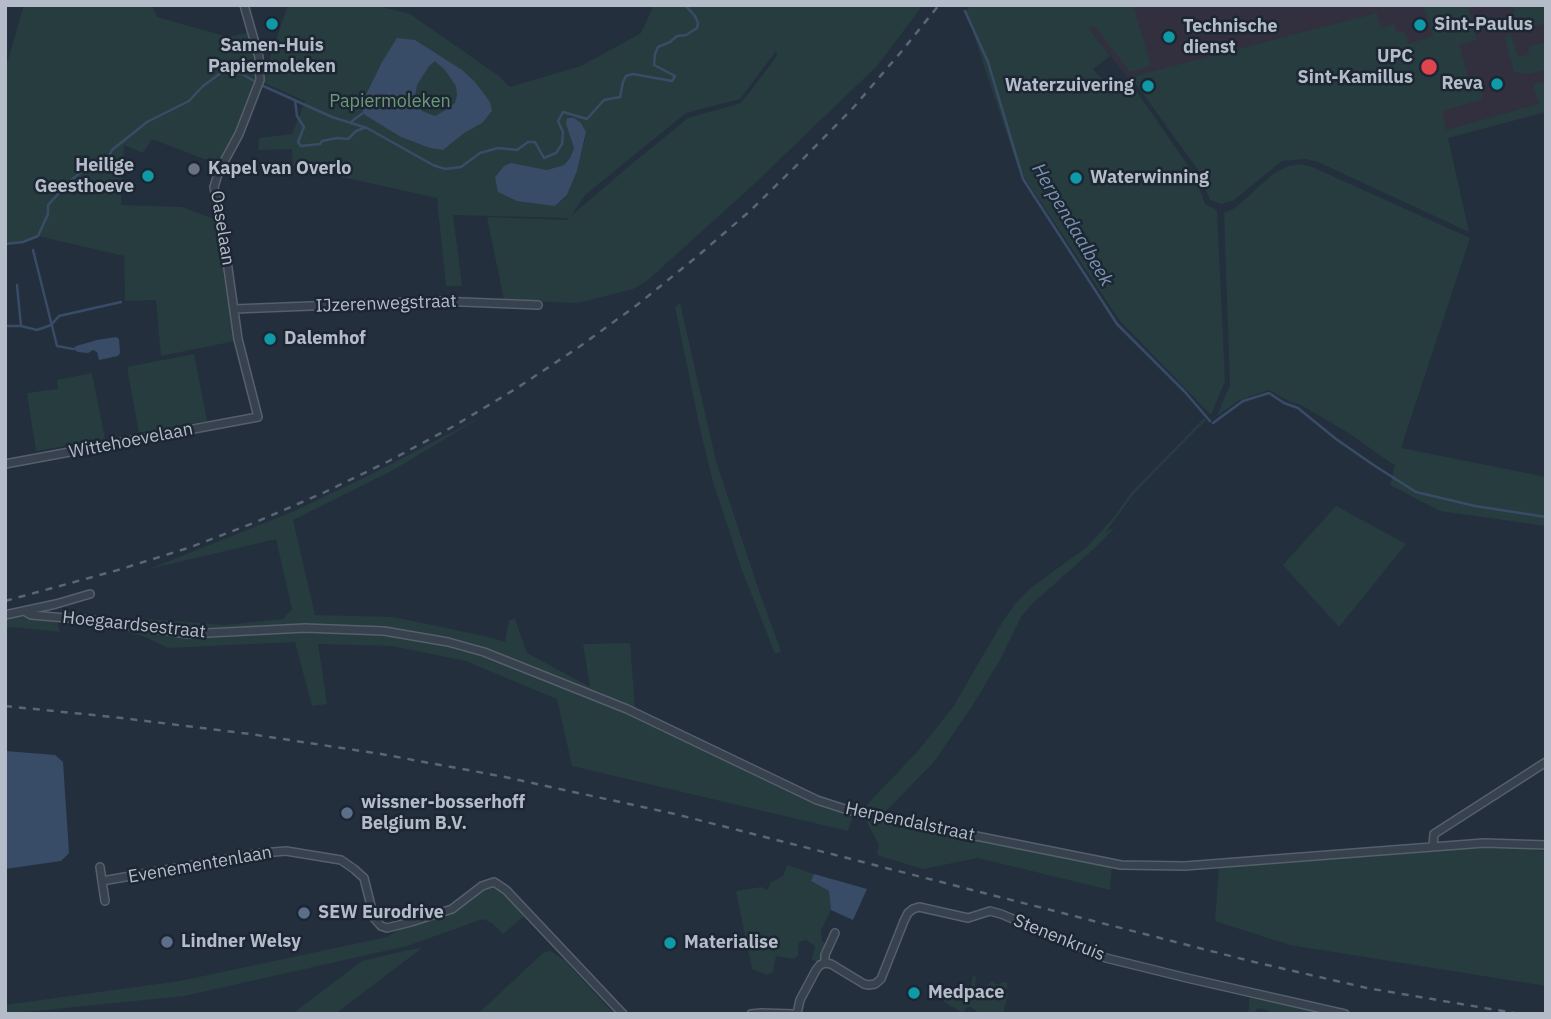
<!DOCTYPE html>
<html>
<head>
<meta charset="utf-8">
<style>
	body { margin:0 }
	#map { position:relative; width:1551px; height:1019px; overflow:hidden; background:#242f3e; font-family:"IBM Plex Sans",sans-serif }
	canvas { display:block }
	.frame { position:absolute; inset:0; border:7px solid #b4bcc9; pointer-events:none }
</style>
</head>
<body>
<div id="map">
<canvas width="1551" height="1019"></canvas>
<div class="frame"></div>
</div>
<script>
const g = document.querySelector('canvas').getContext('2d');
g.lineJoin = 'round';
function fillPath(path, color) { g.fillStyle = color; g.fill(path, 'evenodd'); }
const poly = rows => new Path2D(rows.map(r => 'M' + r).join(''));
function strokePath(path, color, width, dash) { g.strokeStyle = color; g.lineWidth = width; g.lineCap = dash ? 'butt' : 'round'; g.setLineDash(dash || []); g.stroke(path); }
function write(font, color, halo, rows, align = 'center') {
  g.font = font + ' "IBM Plex Sans",sans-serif'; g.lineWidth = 5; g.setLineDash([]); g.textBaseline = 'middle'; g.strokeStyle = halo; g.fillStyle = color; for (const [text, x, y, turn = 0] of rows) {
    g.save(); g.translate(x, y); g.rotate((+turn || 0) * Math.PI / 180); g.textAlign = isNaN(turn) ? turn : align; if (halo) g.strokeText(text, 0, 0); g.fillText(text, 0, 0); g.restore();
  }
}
fillPath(poly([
	[1072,5,1546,5,1546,112,1448,138,1302,34,1128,79]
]), '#32303f');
fillPath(poly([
	[24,5,152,5,157,17,228,37,250,32,258,76,224,159,204,159,152,139,143,153,124,145,121,205,182,207,219,221,235,341,161,356,156,300,125,301,124,256,38,236,23,242,5,244,5,70],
	[288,5,374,5,410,14,499,76,510,87,581,66,641,33,654,5,923,5,877,66,752,186,648,280,633,289,578,303,504,300,487,217,568,220,569,218,453,215,462,286,446,286,437,198,293,166,292,149,258,150,259,138,292,134,305,101,262,82],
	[776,51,777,56,741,103,688,118,628,167,571,216,585,195,686,113,740,99],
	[566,124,586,132,585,139,577,171,567,196,555,206,495,177,504,166,511,163,547,170,564,165,570,158,574,148],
	[971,5,1133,5,1151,66,1130,72,1094,25,1089,28,1110,56,1093,69,1099,76,1108,82,1128,79,1194,174,1205,204,1217,210,1225,381,1211,415,1120,321,1018,168,966,11],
	[1423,5,1468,5,1477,40,1459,45,1470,85,1479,83,1483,99,1442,111,1446,130,1539,104,1533,85,1542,82,1546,86,1546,112,1448,138,1469,232,1318,162,1305,159,1282,161,1234,200,1221,204,1210,200,1198,170,1131,77,1377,13,1381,28,1394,24,1397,33,1404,31,1409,44,1433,36],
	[1513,5,1546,5,1546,23,1519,31,1513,13,1515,12],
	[1511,34,1518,57,1530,54,1529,47,1546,42,1546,70,1528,74,1514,72,1505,37],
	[1301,164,1312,167,1470,238,1401,448,1546,477,1546,526,1440,511,1390,485,1396,461,1394,465,1344,430,1299,404,1292,403,1269,390,1238,401,1217,416,1230,385,1224,213,1235,208,1273,174,1288,166],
	[680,303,716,461,759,591,781,651,775,654,742,570,713,482,700,429,675,307],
	[194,354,207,421,139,433,127,367],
	[92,373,105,439,36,451,27,393,58,389,57,380],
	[481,417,395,469,293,520,315,615,394,617,484,636,505,642,509,620,515,619,527,653,590,687,583,644,630,643,635,708,818,803,853,816,848,831,572,766,557,699,466,661,392,646,318,644,327,704,312,706,295,642,168,648,143,636,79,619,101,621,147,619,224,625,283,619,292,609,276,539,149,569,292,512,376,472],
	[1204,418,1206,420,1146,481,1132,496,1105,533,1115,527,1096,547,1032,604,1021,617,1000,660,971,708,933,763,883,814,862,810,918,751,953,707,1003,621,1015,604,1032,587,1087,547,1114,517,1131,493],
	[1336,506,1406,544,1339,627,1283,565],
	[5,617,41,617,58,623,60,632,12,627,5,629],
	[863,815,1112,865,1110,890,978,858,923,869,877,855,879,845],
	[1488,846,1546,851,1546,986,1290,945,1215,921,1219,867],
	[787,865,814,874,812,881,829,891,831,910,821,930,822,941,829,946,825,963,812,960,815,946,806,940,799,942,798,955,794,959,776,956,773,972,767,975,752,969,736,891,761,887,768,890,770,883,783,876],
	[494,882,528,913,503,934,492,923,483,919,407,946,184,996,5,1014,5,1005,180,981,387,937,411,922,452,909],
	[422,948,335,1014,292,1014,362,961,408,950],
	[551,951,565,961,614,1014,478,1014,544,952],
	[973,976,976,977,975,992,982,991,992,981,997,985,1004,982,1007,983,1007,987,1004,990,1001,988,997,989,992,998,1001,999,1008,993,1003,1014,975,1014,977,1011,971,1007,967,1007,963,1013,944,1002,952,986,961,991,968,998],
	[1251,995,1335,1014,1268,1014,1269,1010,1257,1008,1255,1014,1246,1014,1249,1009,1249,1000]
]), '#263c3f');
fillPath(poly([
	[397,38,415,40,462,70,475,82,490,102,492,111,482,123,464,133,443,150,430,148,401,137,365,115,363,112,363,101,382,62],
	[435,61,445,70,456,86,457,95,455,103,444,111,435,116,422,111,417,106,415,97,417,85,429,66],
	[567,118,574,118,581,123,586,132,577,171,567,195,555,206,517,201,498,192,495,177,504,166,511,163,547,170,564,165,570,158,574,148,566,124],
	[116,337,119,339,120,353,118,356,99,360,97,352,93,350,88,353,78,352,73,349,76,346,97,340],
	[5,751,55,755,63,762,69,853,61,861,5,869],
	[814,874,867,889,853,920,831,910,829,891,811,881]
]), '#394c67');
strokePath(poly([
	[965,11,988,62,1023,179,1117,324,1185,392,1210,421],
	[261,85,332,117,367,128,433,165,445,169,461,167,480,153,498,148,517,150,528,142,535,142,544,158,556,153,562,144,563,132,558,121,563,112,587,119,604,100,620,97,623,82,626,76,633,74,672,81,675,76,654,65,655,54,658,47,670,42,677,36,686,35,697,28,698,23,695,16,685,5],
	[295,100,297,116,304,127,298,142,301,146,320,144,322,141,337,138,348,139,356,131,364,128],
	[352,121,363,113],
	[5,244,23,242,38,236,48,214,48,205,71,180,83,171,103,169,112,150,147,122,189,101,203,86,222,72,231,71,242,74,256,82],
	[33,250,57,346,73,349],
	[17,285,21,326],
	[51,325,59,316,121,302],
	[5,326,21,326,37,330,51,325],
	[1213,423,1243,401,1269,393,1284,403,1298,408,1336,439,1375,466,1416,492,1475,506,1546,517]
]), '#394c67', 2.5);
const street = poly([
	[234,309,438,301,538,305],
	[5,464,258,417,238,339,224,240,214,187,219,171,239,134,260,80,259,57,244,5],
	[24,611,31,615,101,621,188,634,305,628,384,631,448,642,484,652,627,709,817,800,851,811,1121,865,1185,866,1484,843,1546,845],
	[5,615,56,604,90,594],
	[1433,846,1434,834,1546,762],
	[100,867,102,881,262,853,286,851,341,860,354,869,364,878,374,918,381,926,387,928,411,922,452,909,482,886,494,882,506,890,623,1014],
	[102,881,105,901],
	[825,963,831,964,864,984,869,985,875,984,881,979,904,921,908,913,913,909,919,907,968,918,990,911,1001,914,1106,958,1187,978,1345,1014],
	[751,1014,761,1013,794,1014],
	[797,1014,800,1000,816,970,820,965,825,963,825,955,835,933]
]);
strokePath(street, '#565f6c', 10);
strokePath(street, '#38414e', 7);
strokePath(poly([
	[5,601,118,570,188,548,256,522,323,493,389,461,454,426,517,388,579,347,637,305,694,259,750,211,802,160,853,108,901,52,939,5],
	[5,706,122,718,250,734,381,754,500,776,675,814,1250,961,1367,988,1520,1014]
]), '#5a6575', 2.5, [7, 7]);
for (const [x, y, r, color] of [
	[272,24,7,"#0f9aa8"],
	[1420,25,7,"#0f9aa8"],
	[1169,37,7,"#0f9aa8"],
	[1429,67,9,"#e0444e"],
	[1497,84,7,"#0f9aa8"],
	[1148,86,7,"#0f9aa8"],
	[194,169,7,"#6b7280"],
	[148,176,7,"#0f9aa8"],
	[1076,178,7,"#0f9aa8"],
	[270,339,7,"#0f9aa8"],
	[347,813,7,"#5c6f8a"],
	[304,913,7,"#5c6f8a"],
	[167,942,7,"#5c6f8a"],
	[670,943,7,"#0f9aa8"],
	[914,993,7,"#0f9aa8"]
]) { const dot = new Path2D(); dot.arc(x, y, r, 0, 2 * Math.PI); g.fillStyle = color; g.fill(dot); strokePath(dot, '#1d2633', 2.5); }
write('bold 18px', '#b4bcc9', '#1d2633', [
	["Sint-Paulus",1434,25],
	["Technische",1183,27],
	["dienst",1183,48],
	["Samen-Huis",272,46,"center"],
	["Papiermoleken",272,67,"center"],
	["UPC",1413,57,"right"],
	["Sint-Kamillus",1413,78,"right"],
	["Reva",1483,84,"right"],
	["Waterzuivering",1134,86,"right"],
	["Heilige",134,166,"right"],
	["Geesthoeve",134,187,"right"],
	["Kapel van Overlo",208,169],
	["Waterwinning",1090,178],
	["Dalemhof",284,339],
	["wissner-bosserhoff",361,803],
	["Belgium B.V.",361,824],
	["SEW Eurodrive",318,913],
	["Lindner Welsy",181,942],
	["Materialise",684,943],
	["Medpace",928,993]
], 'left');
write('18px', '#6b9a76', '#1d2633', [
	["Papiermoleken",390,102]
]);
write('18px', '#b4bcc9', '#1d2633', [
	["Oaselaan",222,228,81],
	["IJzerenwegstraat",386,304,-2],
	["Wittehoevelaan",131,441,-11],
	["Hoegaardsestraat",134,625,6],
	["Herpendalstraat",910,822,12],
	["Evenementenlaan",200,865,-10],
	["Stenenkruis",1059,938,22]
]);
write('italic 19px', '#7c92b1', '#1d2633', [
	["Herpendaalbeek",1072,225,59]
]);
</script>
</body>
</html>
